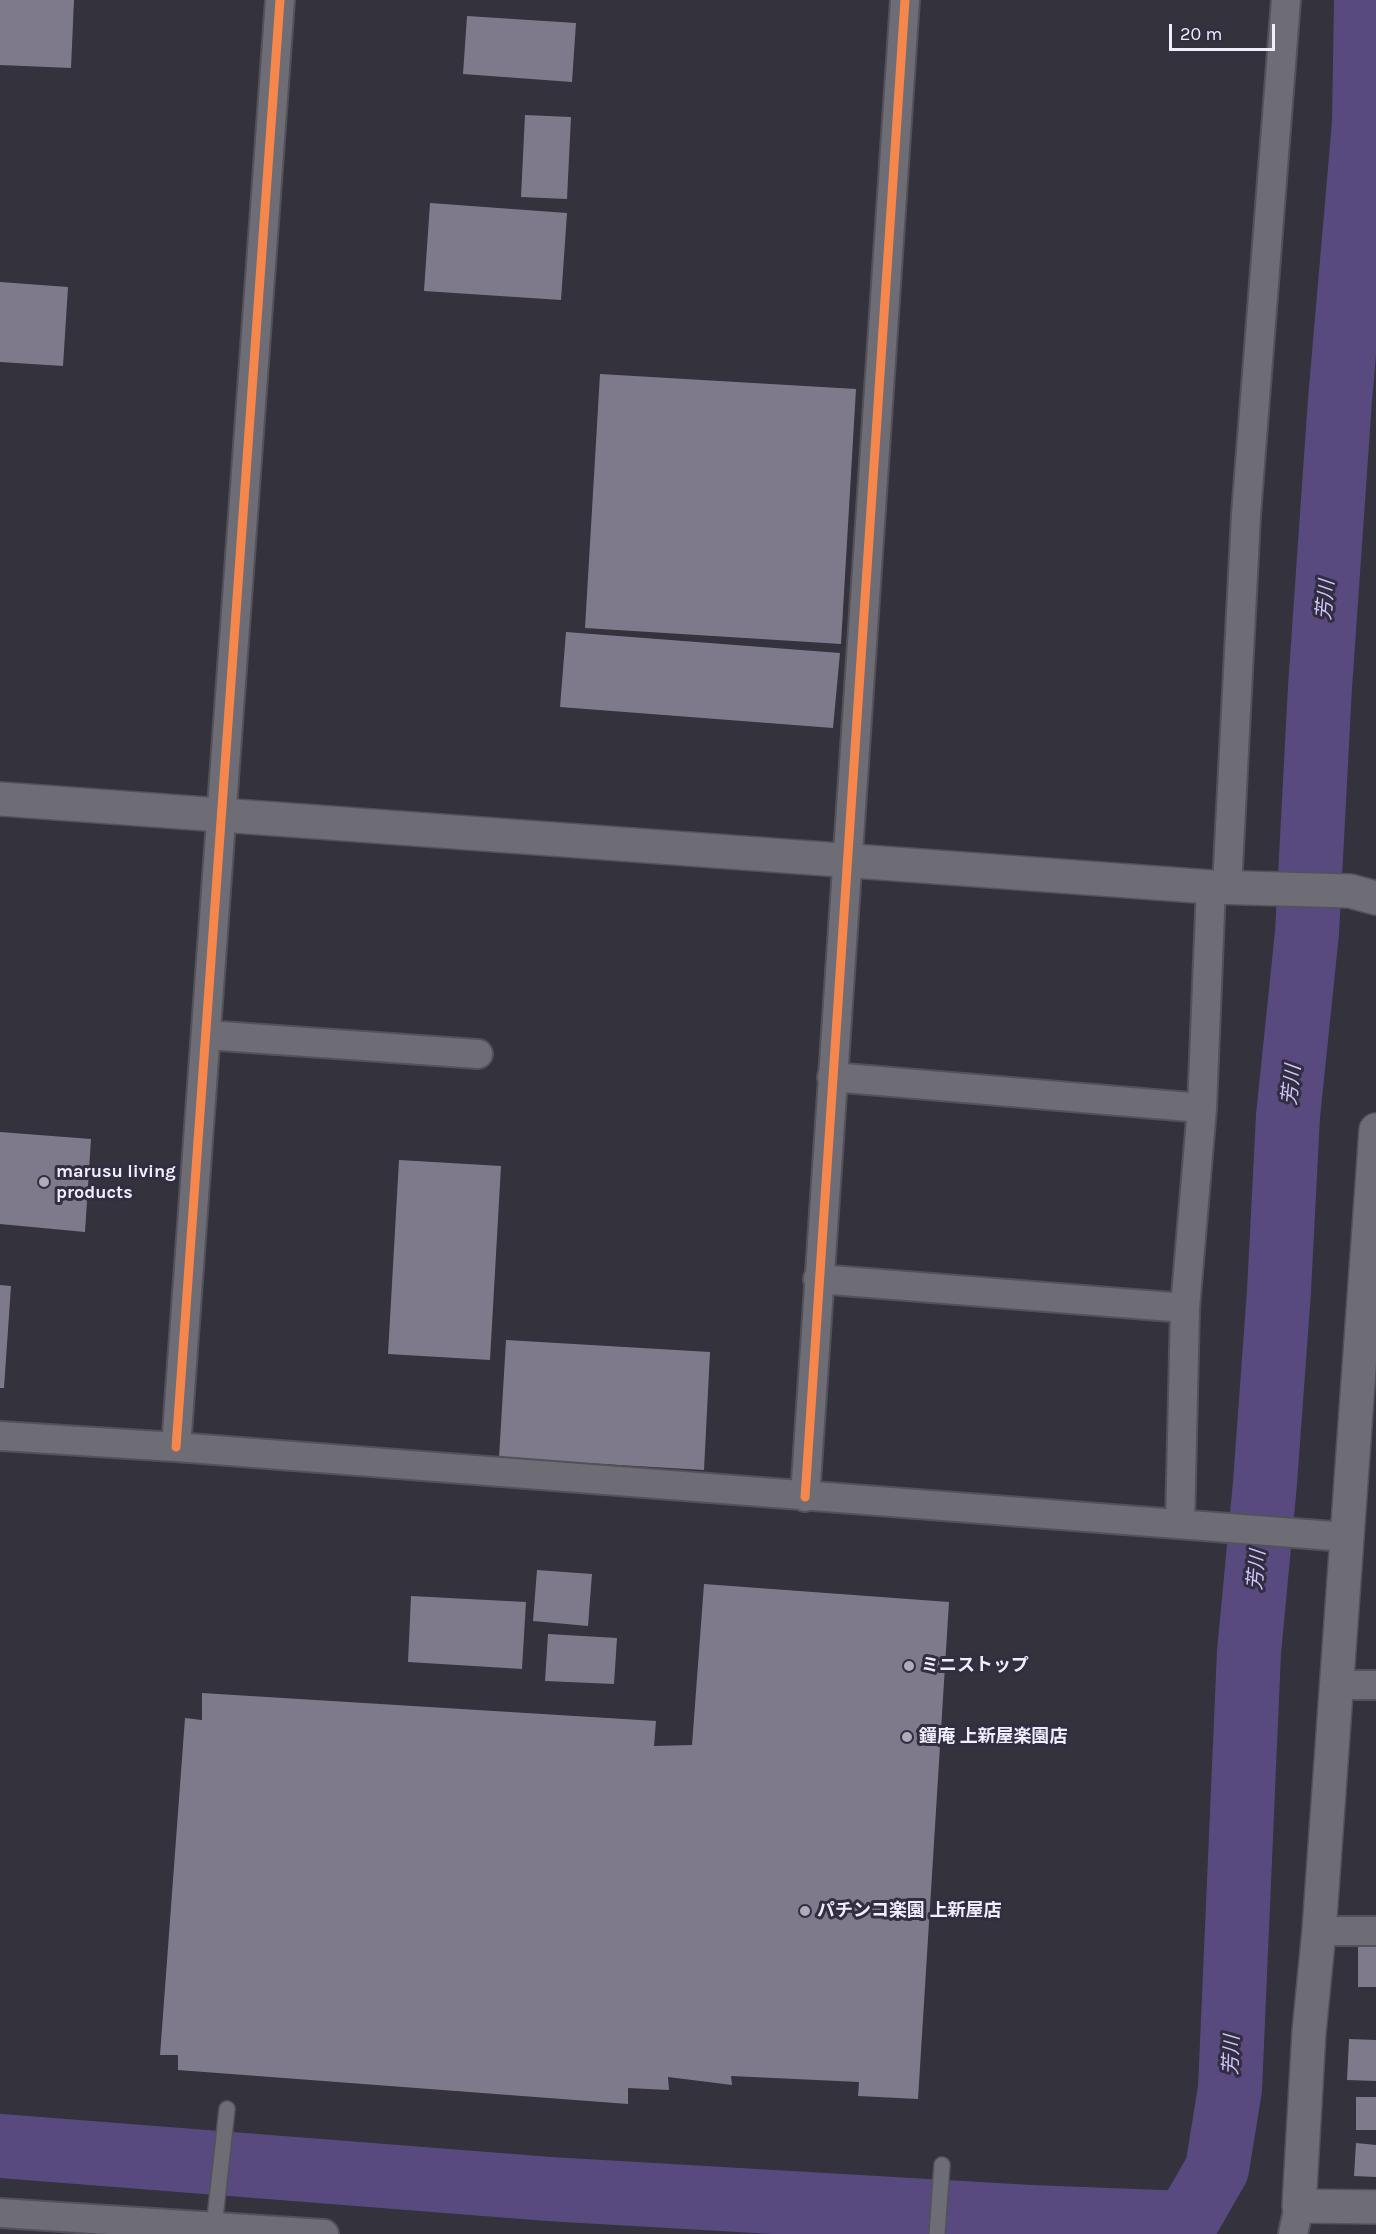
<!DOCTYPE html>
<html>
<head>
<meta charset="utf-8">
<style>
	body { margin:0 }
	#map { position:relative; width:1376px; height:2234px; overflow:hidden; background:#34323c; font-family:Karla,sans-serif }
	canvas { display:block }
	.scale { position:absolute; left:1169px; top:24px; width:106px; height:27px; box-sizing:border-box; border:3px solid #f1eefb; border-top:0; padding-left:8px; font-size:18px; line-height:21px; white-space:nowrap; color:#f1eefb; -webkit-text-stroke:4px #322d41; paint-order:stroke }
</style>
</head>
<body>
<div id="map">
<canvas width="1376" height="2234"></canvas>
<div class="scale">20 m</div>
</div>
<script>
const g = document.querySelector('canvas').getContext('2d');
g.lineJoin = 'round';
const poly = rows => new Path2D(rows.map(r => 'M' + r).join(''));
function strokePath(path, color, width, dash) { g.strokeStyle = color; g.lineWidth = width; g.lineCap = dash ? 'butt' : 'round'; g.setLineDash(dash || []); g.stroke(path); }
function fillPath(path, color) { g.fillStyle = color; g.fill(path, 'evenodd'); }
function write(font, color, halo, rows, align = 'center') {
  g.font = font + ' Karla,"Noto Sans JP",sans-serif'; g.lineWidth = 6; g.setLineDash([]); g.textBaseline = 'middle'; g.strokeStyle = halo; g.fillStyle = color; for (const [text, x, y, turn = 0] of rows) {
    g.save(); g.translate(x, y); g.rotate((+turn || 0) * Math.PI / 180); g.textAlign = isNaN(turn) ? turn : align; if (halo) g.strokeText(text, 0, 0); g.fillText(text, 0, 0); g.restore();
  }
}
strokePath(poly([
	[0,2146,549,2189,1030,2217,1186,2223,1217,2169,1230,2089,1249,1652,1265,1483,1279,1291,1288,1116,1307,933,1320,687,1340,400,1364,123,1366,0]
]), '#584a7f', 64);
fillPath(poly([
	[0,0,74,0,71,68,0,65],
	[467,16,576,23,572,82,463,74],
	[525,115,571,117,567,199,521,197],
	[430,203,567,213,561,300,424,291],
	[0,282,68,287,63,366,0,362],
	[600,374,856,389,841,644,585,628],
	[566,632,840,653,833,728,560,707],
	[0,1132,91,1139,85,1232,0,1224],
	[399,1160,501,1166,490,1360,388,1354],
	[0,1285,11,1286,4,1388,0,1388],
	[506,1340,710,1352,704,1470,499,1458],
	[537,1570,592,1574,588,1626,533,1621],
	[704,1584,949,1602,918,2099,858,2096,859,2082,731,2076,732,2085,668,2077,669,2090,628,2088,628,2104,178,2070,178,2055,160,2055,185,1718,202,1720,202,1693,656,1721,654,1746,692,1745],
	[411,1596,526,1602,522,1669,408,1662],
	[548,1634,617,1638,614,1684,545,1681],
	[1358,1947,1376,1947,1376,1987,1358,1987],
	[1349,2039,1376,2040,1376,2081,1347,2080],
	[1356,2097,1376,2097,1376,2130,1356,2130],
	[1356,2143,1376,2145,1376,2177,1354,2176]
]), '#7e7a8b');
const service = poly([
	[214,2227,227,2109],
	[937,2234,942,2165]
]);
const minor = poly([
	[1227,887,1246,515,1286,0],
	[206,1035,478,1054],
	[832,1077,1202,1108],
	[818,1279,1185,1308],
	[0,1436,176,1447,1346,1537],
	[176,1447,280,0],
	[805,1497,905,0],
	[1180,1524,1185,1308,1202,1108,1211,887],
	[1337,1685,1376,1685],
	[1319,1931,1376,1931],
	[0,2213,324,2234],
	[1293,2234,1299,2206]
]);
const tertiary = poly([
	[0,799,1211,887,1350,891,1376,898],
	[1376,1130,1319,1931,1309,2032,1299,2206,1376,2207]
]);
strokePath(service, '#53515a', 18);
strokePath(minor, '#53515a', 32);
strokePath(tertiary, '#53515a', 36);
strokePath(service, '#6e6c75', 15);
strokePath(minor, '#6e6c75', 28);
strokePath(tertiary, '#6e6c75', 33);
strokePath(poly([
	[176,1447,280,0],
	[805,1497,905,0]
]), '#f5874c', 9);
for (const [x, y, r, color] of [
	[44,1182,6,"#afacb8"],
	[909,1666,6,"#afacb8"],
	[907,1737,6,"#afacb8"],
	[805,1911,6,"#afacb8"]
]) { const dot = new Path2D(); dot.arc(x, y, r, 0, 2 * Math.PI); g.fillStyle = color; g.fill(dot); strokePath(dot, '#322d41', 2); }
write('bold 18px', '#f1eefb', '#322d41', [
	["marusu living",56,1172],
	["products",56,1193],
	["ミニストップ",921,1666],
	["鐘庵 上新屋楽園店",919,1737],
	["パチンコ楽園 上新屋店",817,1911]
], 'left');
write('italic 20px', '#d0c4fa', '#322d41', [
	["芳川",1326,600,-85],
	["芳川",1292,1085,-84],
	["芳川",1257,1570,-85],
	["芳川",1232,2055,-88]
]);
</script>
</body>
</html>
